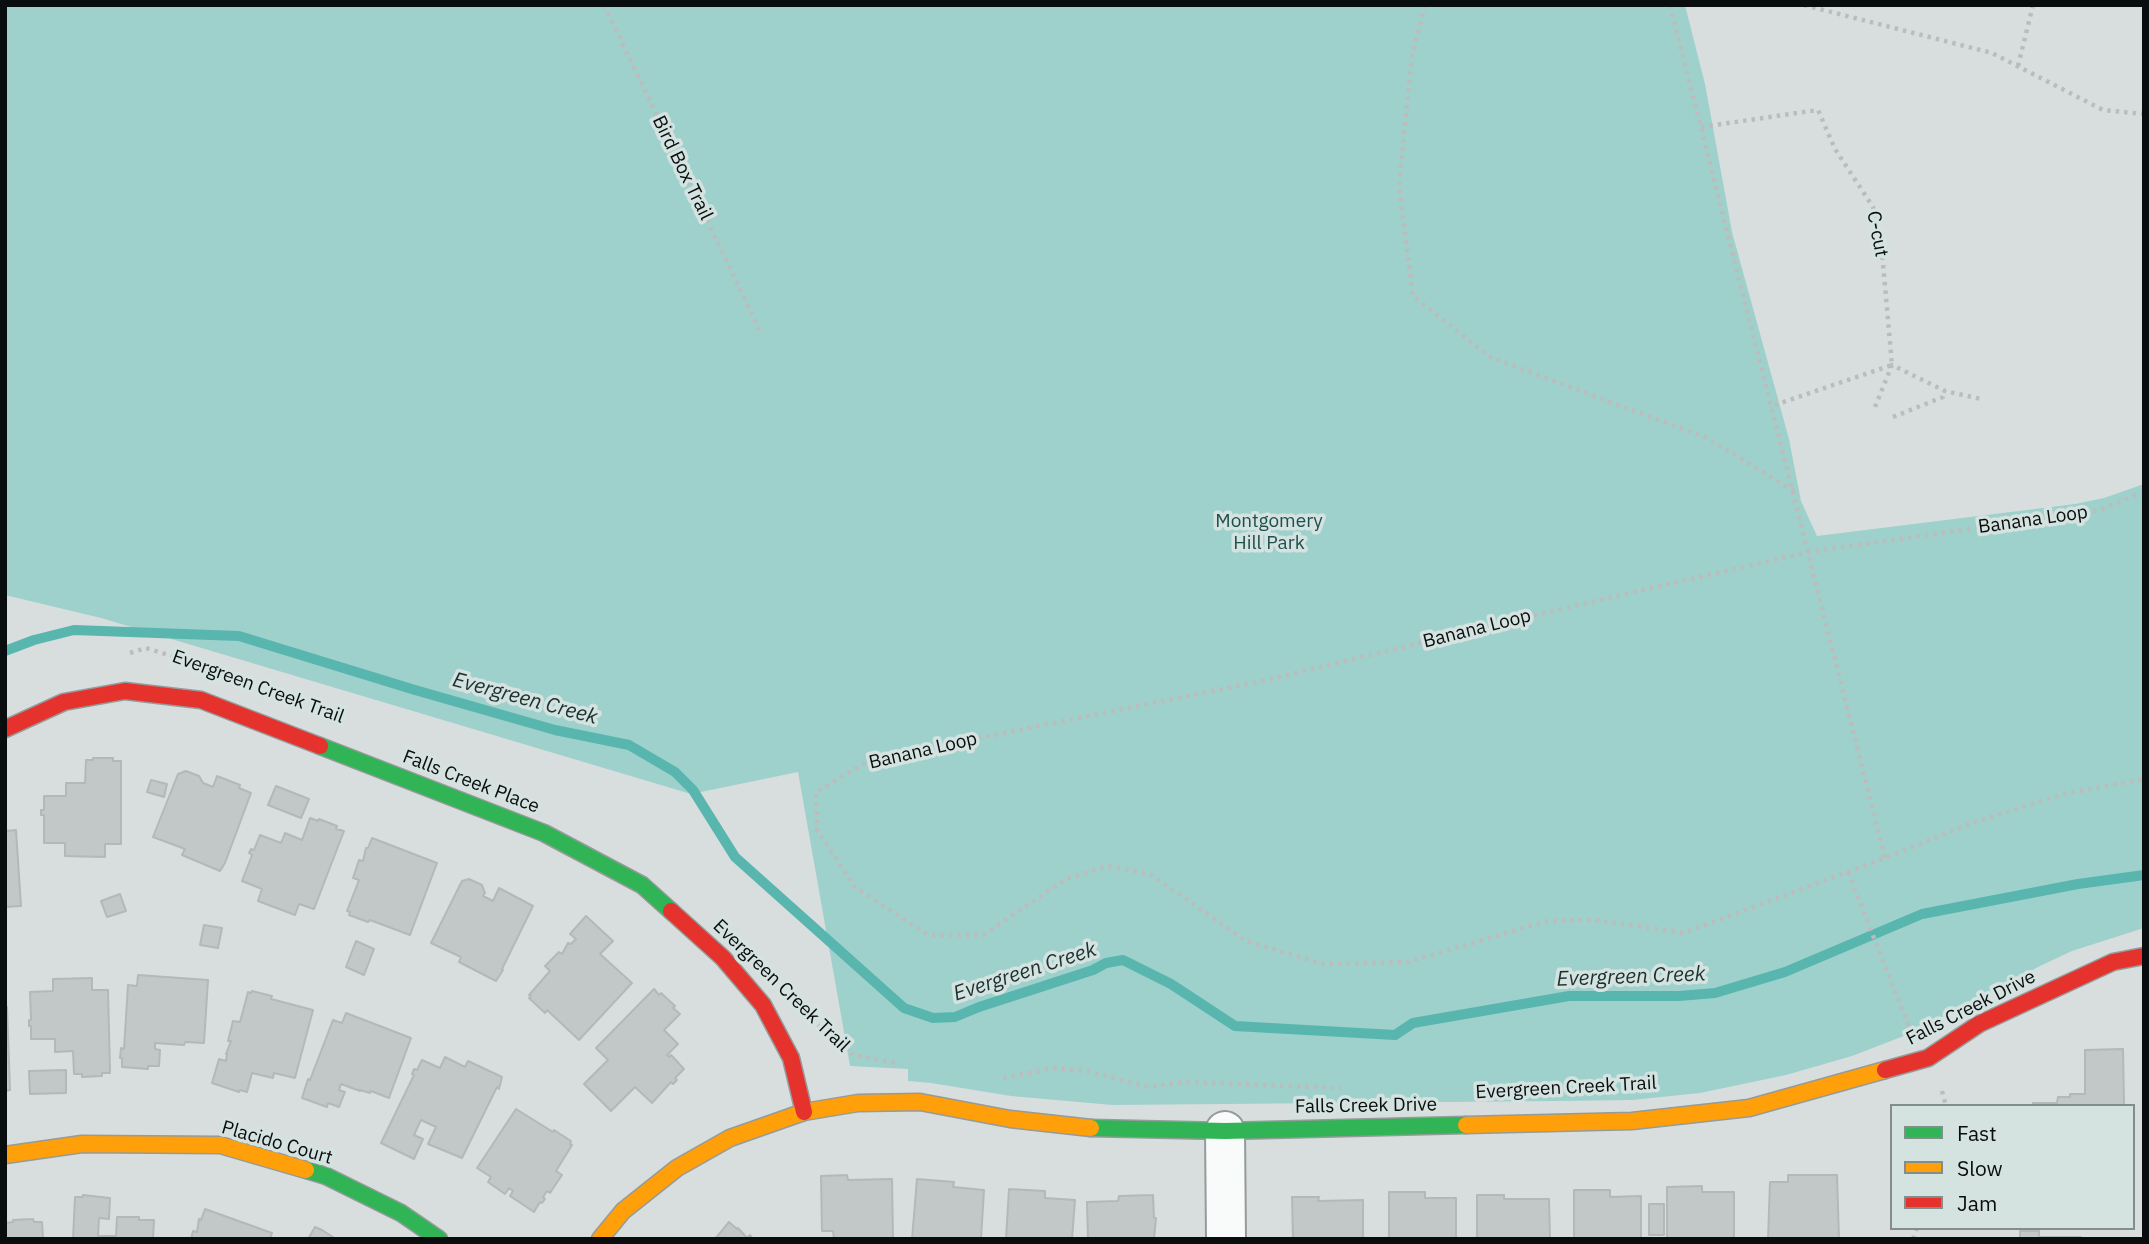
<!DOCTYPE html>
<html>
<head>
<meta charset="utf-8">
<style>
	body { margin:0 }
	#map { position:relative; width:2149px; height:1244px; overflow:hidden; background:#d8dede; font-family:"IBM Plex Sans",sans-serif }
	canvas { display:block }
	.frame { position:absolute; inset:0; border:7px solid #090d0d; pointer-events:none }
	.legend { position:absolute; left:1890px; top:1104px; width:245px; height:126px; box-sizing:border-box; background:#d4e2e0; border:2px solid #838d8c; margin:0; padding:9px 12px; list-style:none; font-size:21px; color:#090d0d }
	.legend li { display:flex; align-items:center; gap:14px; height:35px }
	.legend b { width:35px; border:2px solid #838d8c }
</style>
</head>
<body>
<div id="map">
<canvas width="2149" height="1244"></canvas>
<div class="frame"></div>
<ul class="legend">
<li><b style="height:9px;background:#30b455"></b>Fast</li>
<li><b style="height:9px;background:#ff9f0a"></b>Slow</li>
<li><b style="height:9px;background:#e5322d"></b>Jam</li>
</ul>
</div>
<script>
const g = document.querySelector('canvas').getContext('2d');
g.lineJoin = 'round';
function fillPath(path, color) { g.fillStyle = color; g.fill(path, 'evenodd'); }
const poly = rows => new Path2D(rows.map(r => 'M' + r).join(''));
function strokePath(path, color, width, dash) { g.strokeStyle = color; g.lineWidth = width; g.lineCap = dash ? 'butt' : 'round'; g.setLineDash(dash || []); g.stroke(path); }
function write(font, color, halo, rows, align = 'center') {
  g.font = font + ' "IBM Plex Sans",sans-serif'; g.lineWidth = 7; g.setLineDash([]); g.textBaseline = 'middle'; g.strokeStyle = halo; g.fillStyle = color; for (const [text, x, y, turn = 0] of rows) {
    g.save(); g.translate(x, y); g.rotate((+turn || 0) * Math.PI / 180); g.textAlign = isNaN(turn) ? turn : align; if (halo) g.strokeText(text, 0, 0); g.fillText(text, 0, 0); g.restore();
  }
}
fillPath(poly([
	[5,5,1685,5,1705,84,1732,232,1789,439,1801,501,1817,536,2075,504,2104,498,2144,484,2144,928,2072,951,2040,966,1946,1017,1909,1034,1852,1056,1786,1075,1700,1093,1632,1100,1558,1101,1112,1105,1011,1096,931,1083,908,1081,908,1069,850,1066,798,772,691,794,101,618,5,595]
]), '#9fd1cc');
strokePath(poly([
	[5,651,34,640,74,630,239,636,415,690,555,730,629,745,675,772,693,790,735,857,904,1008,933,1018,955,1017,979,1007,1093,970,1106,963,1123,960,1171,984,1235,1026,1395,1035,1413,1023,1569,996,1679,996,1715,993,1785,972,1922,914,2078,884,2144,875]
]), '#58b6af', 10);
const building = poly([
	[93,758,113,758,113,761,121,761,121,844,105,844,105,857,65,856,65,843,44,843,44,815,41,815,41,810,44,810,44,796,66,796,66,783,85,783,86,760,93,760,93,758],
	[186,771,199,776,203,783,213,787,217,776,240,785,239,788,251,793,225,863,220,871,182,855,185,849,153,837,178,774,186,771],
	[151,780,167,784,164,797,147,792,151,780],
	[276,786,309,799,301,818,268,805,276,786],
	[310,818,318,821,319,819,337,826,336,829,344,831,314,909,299,904,295,915,258,901,262,889,242,881,252,855,249,853,251,849,254,850,260,835,281,843,285,833,302,840,310,818],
	[16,830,21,906,5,907,5,831,16,830],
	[372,838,437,863,410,935,370,920,368,922,349,915,350,912,347,911,359,880,353,878,359,860,363,861,366,848,368,848,372,838],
	[469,879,482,885,485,893,483,896,493,901,499,888,533,906,502,969,503,970,496,981,459,962,461,957,431,943,462,881,469,879],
	[120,894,126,911,107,917,101,901,120,894],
	[586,916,613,941,600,954,632,983,579,1040,547,1010,545,1013,529,998,531,996,529,995,550,971,545,966,559,952,562,954,568,943,571,944,576,939,570,934,586,916],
	[204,925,222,928,218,948,200,945,204,925],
	[356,941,374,949,364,975,346,967,356,941],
	[138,975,208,980,204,1043,185,1042,184,1045,155,1043,155,1049,160,1050,159,1066,148,1066,148,1069,122,1067,122,1058,120,1058,121,1048,124,1049,128,985,137,986,138,975],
	[92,978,92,990,108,990,110,1073,102,1073,102,1076,82,1077,82,1074,74,1074,73,1051,55,1052,55,1039,31,1039,31,1026,29,1026,29,1020,31,1020,30,992,53,991,53,979,92,978],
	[654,989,659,995,661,993,675,1006,673,1008,680,1014,664,1030,678,1044,667,1055,669,1057,671,1055,684,1069,675,1078,677,1080,673,1084,671,1082,652,1103,635,1087,611,1111,584,1084,608,1060,596,1048,654,989],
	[252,991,272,996,271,999,313,1010,295,1078,274,1073,273,1078,252,1073,247,1092,240,1090,239,1092,212,1083,219,1059,226,1061,227,1054,226,1054,231,1041,228,1041,233,1021,240,1022,248,992,251,993,252,991],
	[5,1007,7,1007,10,1090,5,1091,5,1007],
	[346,1013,411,1038,389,1098,371,1091,370,1093,360,1090,360,1091,341,1084,339,1090,345,1092,339,1107,328,1103,327,1107,302,1098,308,1079,310,1080,333,1020,342,1023,346,1013],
	[2123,1049,2124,1106,2033,1106,2033,1103,2057,1103,2058,1097,2070,1097,2070,1094,2085,1094,2085,1050,2123,1049],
	[445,1057,465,1067,468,1061,502,1077,499,1089,497,1087,462,1158,428,1144,436,1127,421,1120,414,1135,423,1139,414,1159,381,1143,414,1075,412,1074,414,1069,417,1070,422,1060,440,1068,445,1057],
	[66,1070,66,1093,30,1094,29,1071,66,1070],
	[516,1109,553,1132,554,1130,571,1141,570,1144,572,1145,556,1171,562,1175,550,1193,547,1191,543,1197,545,1199,542,1203,540,1202,534,1212,510,1196,513,1191,509,1188,505,1194,488,1182,491,1177,477,1168,516,1109],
	[847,1175,848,1180,892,1179,893,1239,834,1239,833,1231,822,1231,821,1176,847,1175],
	[1788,1175,1837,1175,1839,1239,1768,1239,1770,1182,1788,1182,1788,1175],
	[917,1179,954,1182,953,1187,984,1190,981,1239,912,1239,917,1179],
	[1702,1186,1702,1192,1734,1192,1734,1239,1667,1239,1667,1187,1702,1186],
	[1009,1189,1045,1191,1045,1198,1075,1200,1072,1239,1006,1239,1009,1189],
	[1574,1190,1610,1190,1610,1197,1641,1196,1641,1239,1574,1239,1574,1190],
	[1389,1192,1425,1192,1425,1198,1456,1198,1456,1239,1389,1239,1389,1192],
	[83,1195,110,1198,109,1219,99,1218,98,1236,116,1236,117,1217,139,1217,139,1220,154,1220,153,1239,73,1239,75,1197,83,1197,83,1195],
	[1153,1195,1154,1218,1156,1218,1154,1239,1088,1239,1087,1202,1118,1201,1119,1196,1153,1195],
	[1477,1195,1504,1195,1504,1199,1549,1199,1550,1239,1477,1239,1477,1195],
	[1292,1197,1319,1197,1318,1201,1363,1200,1363,1239,1293,1239,1292,1197],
	[1649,1204,1664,1204,1664,1235,1649,1235,1649,1204],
	[205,1209,272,1233,270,1239,191,1239,193,1231,197,1232,199,1219,201,1220,205,1209],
	[33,1219,34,1222,42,1222,43,1239,6,1239,5,1223,13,1222,13,1220,33,1219],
	[729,1222,737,1229,738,1228,747,1238,750,1235,753,1239,715,1239,729,1222],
	[315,1227,322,1230,336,1239,308,1239,315,1227],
	[2020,1231,2039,1231,2039,1237,2081,1237,2081,1239,2000,1239,2020,1238,2020,1231]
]);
fillPath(building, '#c2c7c7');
strokePath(building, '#b3b8b8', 2);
const street = poly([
	[1225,1131,1226,1239]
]);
const fast = poly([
	[320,746,544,833,642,885,671,911],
	[1091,1128,1225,1131,1466,1125],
	[306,1170,326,1176,401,1213,439,1239]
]);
const slow = poly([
	[1466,1125,1632,1121,1749,1108,1885,1070],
	[5,1155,82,1144,220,1145,306,1170],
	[600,1239,623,1211,677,1168,730,1138,804,1112,858,1103,920,1102,1010,1119,1091,1128]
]);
const jam = poly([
	[5,729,64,702,125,691,201,700,320,746],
	[671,911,723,958,763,1005,791,1058,804,1112],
	[1885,1070,1928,1058,1979,1024,2113,962,2144,956]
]);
strokePath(street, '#959a9a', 42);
strokePath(fast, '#959a9a', 19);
strokePath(slow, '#959a9a', 19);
strokePath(jam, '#959a9a', 19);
strokePath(poly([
	[604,5,760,331],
	[1425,5,1412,55,1399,186,1413,296,1490,357,1707,438,1794,491],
	[1670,5,1885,858],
	[1804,5,1992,53,2103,110,2144,114],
	[2018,66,2033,5],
	[1701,127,1818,110,1835,149,1873,207,1882,252,1892,365,1772,406],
	[1875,407,1892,365,1945,391,1981,399],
	[1893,417,1943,397,1945,391],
	[2144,492,2100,510,1809,552,1599,600,1262,681,870,760,816,792,817,830,855,887,928,935,983,935,1066,879,1108,866,1150,874,1246,941,1323,964,1408,962,1547,921,1595,920,1683,933,1885,858,1972,823,2063,794,2144,779],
	[130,653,146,648,175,657],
	[1848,872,1908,1024,1905,1025],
	[818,1025,853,1055,895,1063],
	[1003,1078,1054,1068,1087,1071,1148,1087,1183,1082,1341,1088],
	[1942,1091,1946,1106],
	[1913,1239,1917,1228]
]), '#bbbdbd', 4.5, [3.5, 5]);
strokePath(street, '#f9fafa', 38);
strokePath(fast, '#30b455', 16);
strokePath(slow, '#ff9f0a', 16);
strokePath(jam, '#e5322d', 16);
write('19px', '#090d0d', '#d4e2e0', [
	["Bird Box Trail",682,168,64],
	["C-cut",1877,234,79],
	["Banana Loop",2033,520,-8],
	["Banana Loop",1477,629,-14],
	["Evergreen Creek Trail",258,687,20],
	["Banana Loop",923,751,-13],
	["Falls Creek Place",471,782,21],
	["Evergreen Creek Trail",781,986,44],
	["Falls Creek Drive",1971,1008,-27],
	["Evergreen Creek Trail",1566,1088,-3],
	["Falls Creek Drive",1366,1106,-1],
	["Placido Court",277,1143,16]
]);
write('19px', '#1d504c', '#d4e2e0', [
	["Montgomery",1269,522],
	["Hill Park",1269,544]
]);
write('italic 21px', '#1c312f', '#d4e2e0', [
	["Evergreen Creek",525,699,15],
	["Evergreen Creek",1025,972,-18],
	["Evergreen Creek",1631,977,-2]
]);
</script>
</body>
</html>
